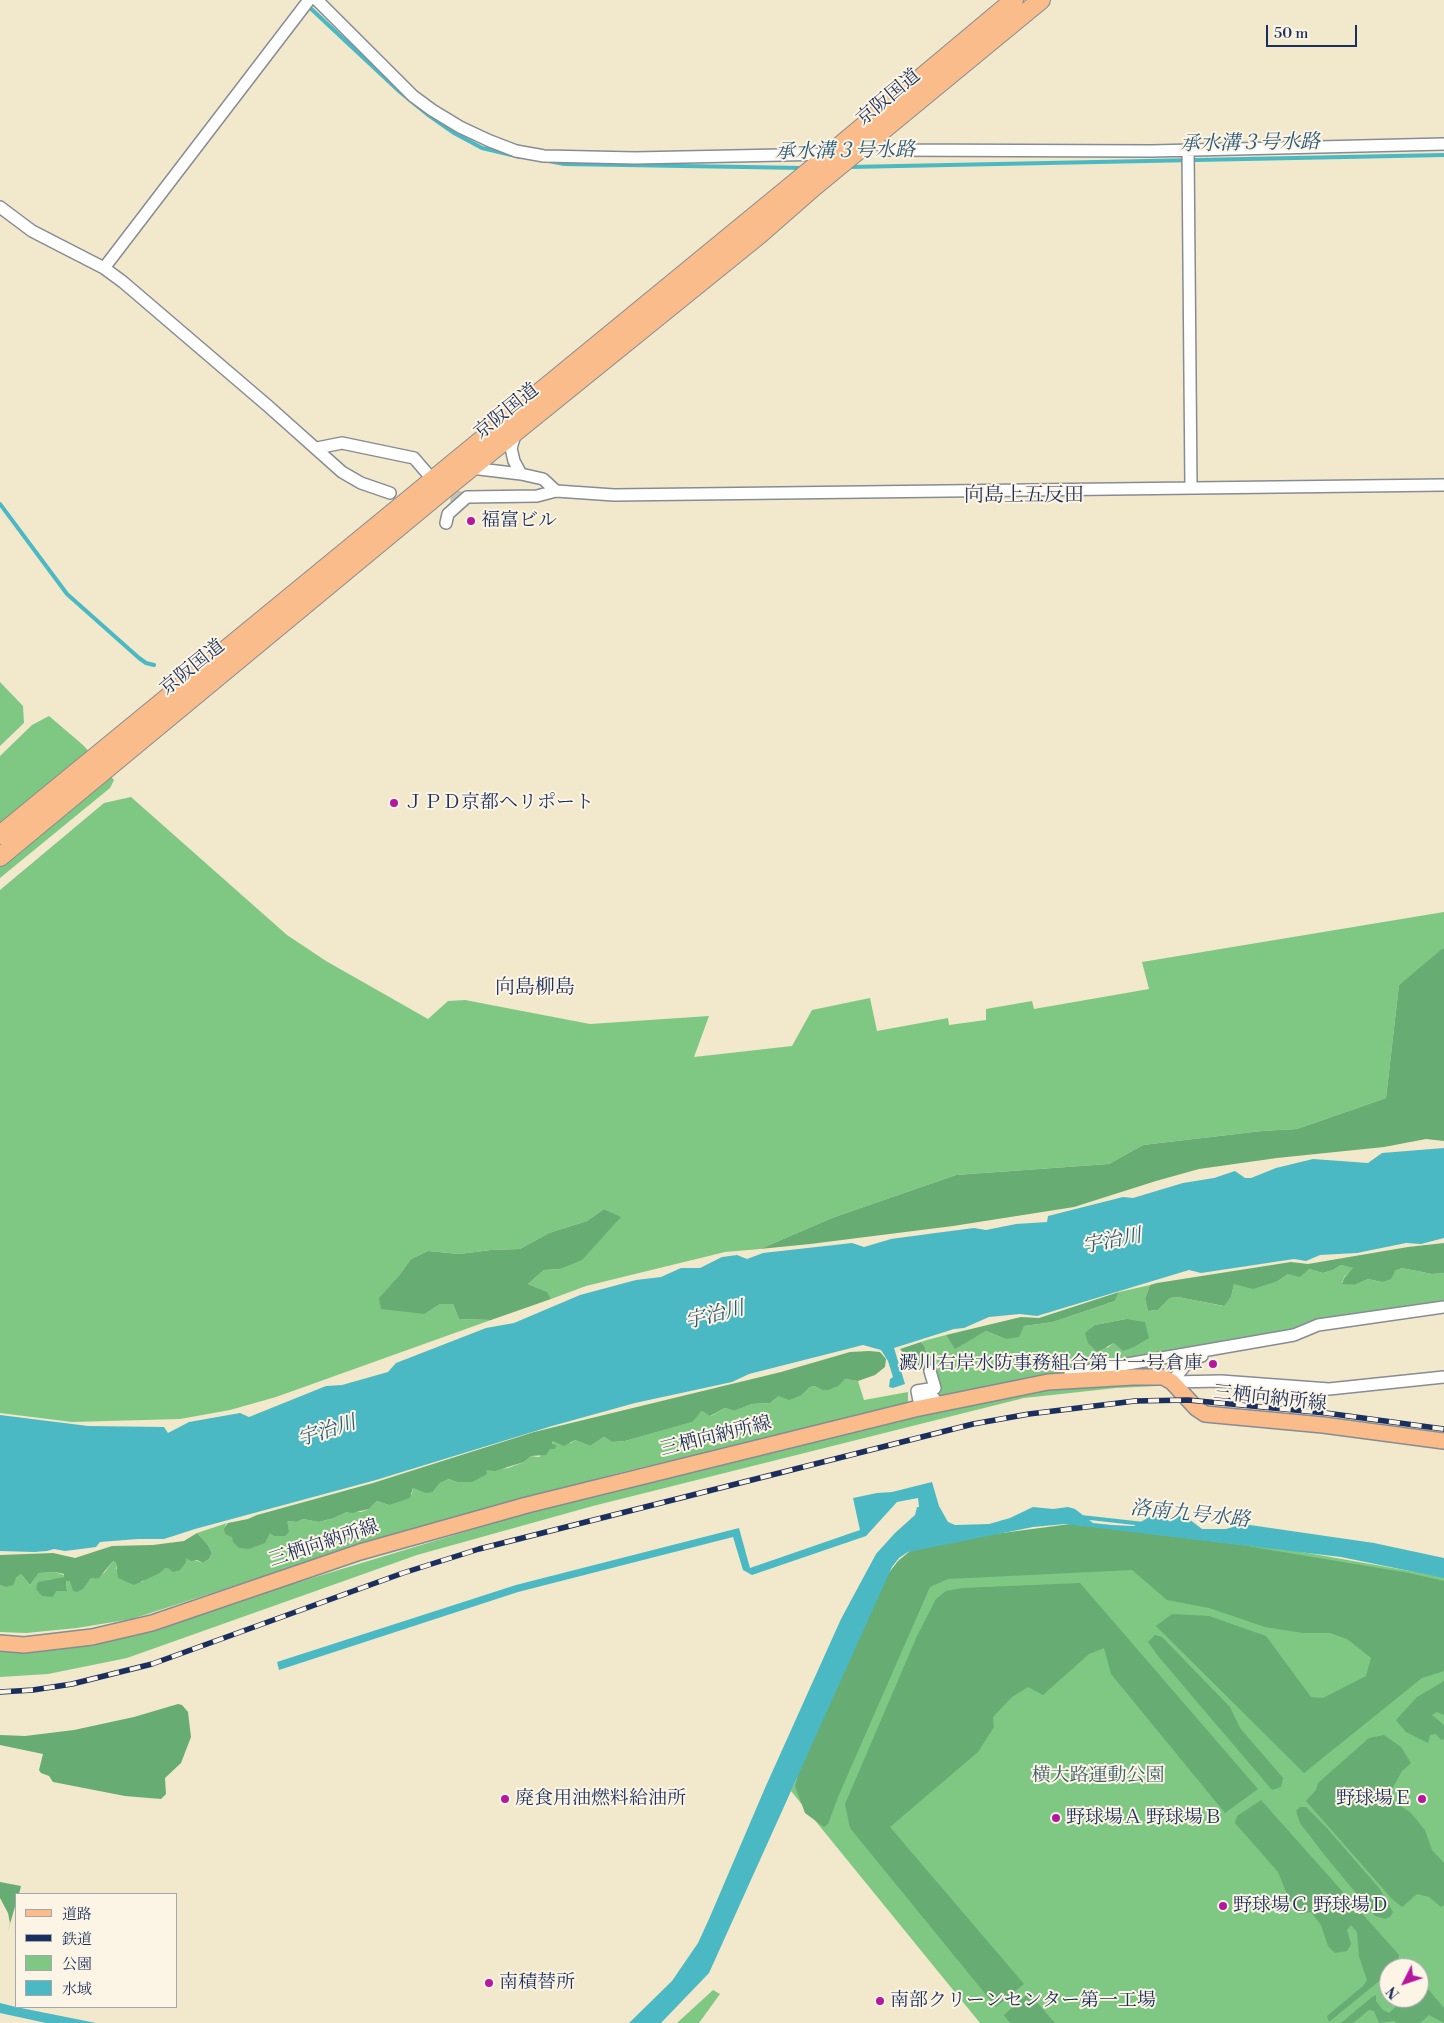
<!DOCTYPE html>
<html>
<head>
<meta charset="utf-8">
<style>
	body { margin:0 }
	#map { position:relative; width:1444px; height:2023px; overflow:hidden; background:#f2e8cb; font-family:"Libre Bodoni","Noto Serif JP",serif }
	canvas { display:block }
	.legend { position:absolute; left:15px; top:1893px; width:162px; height:115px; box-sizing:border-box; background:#fcf5e5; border:1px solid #a2a6af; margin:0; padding:6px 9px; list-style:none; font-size:15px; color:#1b2f5e }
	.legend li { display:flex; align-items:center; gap:10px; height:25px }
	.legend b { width:25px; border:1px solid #a2a6af }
	.north { position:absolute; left:1379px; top:1958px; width:50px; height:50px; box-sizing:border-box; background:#fcf5e5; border:1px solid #a2a6af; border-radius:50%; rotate:229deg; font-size:14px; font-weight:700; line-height:20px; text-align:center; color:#1b2f5e }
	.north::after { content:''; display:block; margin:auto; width:18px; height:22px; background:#b5179e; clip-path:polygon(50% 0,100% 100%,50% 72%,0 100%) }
	.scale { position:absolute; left:1266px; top:25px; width:91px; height:22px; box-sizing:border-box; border:2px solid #1b2f5e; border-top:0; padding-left:6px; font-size:15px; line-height:18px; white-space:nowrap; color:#1b2f5e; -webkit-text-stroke:4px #fcf5e5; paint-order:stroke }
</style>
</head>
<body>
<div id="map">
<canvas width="1444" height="2023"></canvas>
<ul class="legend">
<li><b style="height:6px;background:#f9bc8a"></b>道路</li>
<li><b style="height:6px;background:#1b2f5e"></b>鉄道</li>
<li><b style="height:14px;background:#7fc884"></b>公園</li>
<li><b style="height:14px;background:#4bb9c3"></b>水域</li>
</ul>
<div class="north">N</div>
<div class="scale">50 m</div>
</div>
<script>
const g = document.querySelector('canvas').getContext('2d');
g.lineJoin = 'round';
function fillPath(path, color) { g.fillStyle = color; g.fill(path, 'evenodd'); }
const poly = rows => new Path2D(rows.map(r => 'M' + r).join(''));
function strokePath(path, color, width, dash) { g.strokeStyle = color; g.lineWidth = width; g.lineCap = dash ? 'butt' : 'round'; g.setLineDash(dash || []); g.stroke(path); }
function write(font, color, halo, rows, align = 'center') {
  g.font = font + ' "Libre Bodoni","Noto Serif JP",serif'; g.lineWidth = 4; g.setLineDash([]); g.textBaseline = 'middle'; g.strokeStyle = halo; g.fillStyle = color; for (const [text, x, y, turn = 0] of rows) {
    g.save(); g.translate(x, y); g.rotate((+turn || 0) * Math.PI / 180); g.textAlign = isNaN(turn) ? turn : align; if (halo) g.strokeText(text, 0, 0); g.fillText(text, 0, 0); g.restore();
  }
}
fillPath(poly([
	[0,682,23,706,24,723,0,746],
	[49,716,83,745,114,780,110,788,0,878,0,756,32,725],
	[131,797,287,935,326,961,428,1019,448,1001,465,1000,590,1024,709,1016,694,1057,792,1046,812,1010,870,998,877,1031,948,1018,949,1025,986,1020,986,1009,1032,1001,1034,1009,1149,989,1142,962,1444,912,1444,949,1399,985,1386,1098,1297,1129,1262,1131,1143,1145,1109,1164,956,1175,832,1218,760,1249,725,1252,586,1286,551,1299,546,1292,528,1284,544,1270,560,1269,602,1237,620,1217,604,1209,587,1221,549,1233,520,1249,491,1250,459,1254,428,1251,411,1259,398,1277,425,1314,440,1304,453,1304,459,1319,491,1320,276,1397,230,1410,180,1419,72,1422,0,1413,0,890,104,803],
	[1341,1265,1354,1268,1344,1277,1342,1283,1355,1285,1368,1279,1382,1282,1395,1271,1402,1268,1432,1274,1444,1273,1444,1307,919,1401,935,1388,925,1347,921,1342,927,1340,946,1335,955,1348,986,1331,1006,1339,1024,1326,1053,1322,1115,1301,1119,1292,1150,1285,1145,1299,1148,1311,1158,1310,1170,1298,1178,1297,1223,1306,1231,1297,1234,1284,1278,1281,1288,1274,1309,1269,1323,1273,1333,1270],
	[1126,1319,1114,1343,1107,1348,1095,1325],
	[845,1379,858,1381,864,1400,908,1392,908,1405,826,1423,619,1473,400,1532,132,1619,77,1628,26,1633,0,1632,0,1585,5,1587,21,1574,30,1585,39,1573,55,1572,64,1575,64,1577,59,1579,47,1580,56,1590,67,1590,66,1581,93,1579,104,1573,113,1561,116,1563,116,1569,142,1582,149,1576,160,1573,164,1568,168,1568,186,1557,203,1563,209,1559,212,1553,208,1545,197,1533,227,1523,224,1528,270,1532,287,1521,297,1522,303,1519,319,1522,334,1518,347,1512,361,1512,369,1509,377,1501,389,1505,412,1494,413,1488,433,1492,440,1483,449,1479,457,1482,486,1470,508,1468,524,1462,531,1456,539,1457,552,1445,553,1441,571,1443,575,1440,590,1446,604,1437,612,1442,625,1441,691,1422,702,1411,711,1416,725,1408,734,1411,752,1404,770,1403,779,1396,802,1395,810,1387,815,1386,822,1390],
	[1158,1383,1158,1386,1116,1388,1024,1398,593,1506,417,1555,127,1658,48,1674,0,1677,0,1650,46,1651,100,1642,557,1504,937,1410,1038,1389],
	[1090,1527,1245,1542,1444,1577,1444,2023,980,2023,791,1791,883,1585],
	[1389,1968,1419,1968,1419,1998,1389,1998],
	[713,1990,720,1994,699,2023,677,2023]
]), '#7fc884');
fillPath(poly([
	[1442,949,1444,949,1444,1141,1426,1139,1384,1147,1277,1158,1199,1169,1156,1181,1074,1207,953,1226,810,1244,760,1249,832,1218,956,1175,1109,1164,1143,1145,1262,1131,1297,1129,1386,1098,1399,985],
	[604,1209,621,1217,582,1260,560,1269,544,1270,528,1284,547,1292,551,1299,491,1320,459,1319,453,1304,440,1304,425,1314,381,1309,379,1298,398,1277,411,1259,428,1251,459,1254,491,1250,520,1249,549,1233,587,1221],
	[1444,1243,1444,1273,1432,1274,1402,1268,1395,1271,1391,1279,1382,1282,1368,1279,1355,1285,1342,1284,1344,1278,1353,1268,1341,1265,1333,1270,1323,1273,1309,1269,1300,1277,1288,1274,1278,1281,1253,1289,1234,1284,1231,1297,1224,1306,1178,1297,1170,1298,1158,1310,1148,1311,1145,1299,1150,1285,1157,1283,1291,1262,1308,1264,1408,1247],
	[1119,1292,1115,1301,1053,1322,1024,1326,1019,1337,1006,1339,986,1331,955,1349,946,1335,1021,1317,1039,1318],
	[1126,1319,1145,1322,1149,1338,1134,1347,1123,1351,1114,1343,1097,1352,1088,1343,1085,1333,1095,1325],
	[921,1342,925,1347,930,1371,923,1370,913,1360,905,1356,900,1349],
	[869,1351,880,1352,886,1359,885,1367,875,1375,858,1381,845,1379,838,1386,828,1390,822,1390,815,1386,810,1387,802,1395,789,1400,779,1396,770,1403,752,1404,734,1411,725,1408,710,1416,702,1411,692,1422,625,1441,612,1442,604,1437,590,1446,575,1440,564,1446,553,1441,552,1444,556,1445,555,1449,550,1449,546,1455,531,1456,524,1462,495,1471,486,1470,487,1474,472,1482,457,1482,449,1479,440,1483,433,1492,426,1493,413,1488,410,1498,389,1505,377,1501,369,1509,352,1513,347,1512,334,1518,319,1522,303,1519,297,1522,287,1521,289,1532,285,1536,274,1536,270,1533,265,1543,249,1549,239,1548,233,1542,232,1537,225,1534,224,1528,228,1523,248,1519,257,1515,373,1483,534,1432,781,1372,850,1352],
	[1070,1524,1241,1545,1409,1573,1444,1581,1444,1671,1422,1678,1304,1773,1156,1626,1172,1614,1209,1616,1266,1636,1311,1697,1323,1698,1366,1676,1371,1658,1347,1639,1330,1633,1303,1633,1265,1627,1209,1608,1167,1600,1132,1570,948,1579,930,1587,838,1797,828,1824,824,1827,805,1813,795,1786,803,1754,888,1574,898,1561,916,1546,934,1542],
	[197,1533,208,1545,212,1553,209,1559,203,1563,197,1560,191,1561,186,1558,186,1562,180,1570,173,1572,168,1568,165,1568,160,1573,134,1585,118,1578,116,1563,113,1561,99,1578,90,1579,83,1589,77,1592,73,1591,70,1581,66,1581,67,1591,56,1591,53,1597,42,1596,36,1589,38,1582,64,1577,64,1574,55,1572,39,1573,30,1585,21,1574,16,1578,13,1585,5,1587,0,1585,0,1555,53,1553,75,1558,112,1546,153,1545,184,1541],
	[1080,1583,1258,1789,1225,1813,1111,1674,1104,1648,1089,1654,1043,1695,1028,1687,1012,1697,993,1717,994,1727,978,1752,890,1827,1024,1984,996,2007,850,1828,845,1804,917,1636,936,1599,946,1591,962,1588],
	[1155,1635,1162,1637,1230,1707,1240,1728,1283,1778,1281,1787,1272,1790,1158,1656,1148,1642],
	[1444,1681,1444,1715,1437,1712,1432,1715,1444,1725,1444,1739,1441,1740,1436,1734,1430,1735,1428,1743,1406,1732,1396,1720,1417,1697],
	[178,1704,182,1705,188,1712,191,1737,181,1763,165,1778,166,1794,161,1799,125,1796,53,1782,49,1776,41,1773,39,1770,43,1754,0,1745,0,1735,25,1736,74,1730,134,1717],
	[1384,1735,1401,1747,1411,1763,1402,1771,1392,1789,1391,1800,1410,1812,1425,1830,1432,1850,1444,1863,1444,1905,1441,1907,1429,1897,1417,1894,1402,1907,1392,1899,1306,1801,1316,1790,1318,1783,1369,1738],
	[1261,1800,1399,1955,1398,1966,1395,1968,1389,1968,1389,1973,1329,2022,1327,2016,1363,1986,1367,1980,1359,1957,1357,1932,1351,1925,1347,1930,1351,1944,1347,1951,1335,1953,1328,1946,1321,1925,1311,1912,1301,1914,1292,1907,1278,1872,1235,1823,1237,1816],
	[1300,1807,1306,1807,1326,1827,1380,1889,1393,1912,1390,1917,1385,1919,1375,1916,1326,1857,1300,1823,1296,1811],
	[0,1882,21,1886,19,1894,16,1894,16,1903,8,1931,10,1923,8,1913,0,1898],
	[1419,1978,1444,2008,1444,2023,1429,2015,1420,2023,1396,2023,1394,2021,1379,2023,1374,2011,1369,2010,1353,2023,1341,2023,1372,1997,1376,1995,1376,2001,1383,2010,1389,2013,1402,2001,1401,1998,1419,1998],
	[1029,1993,1055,2023,1010,2023,1004,2015]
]), '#67ac72');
fillPath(poly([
	[1444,1148,1444,1238,1421,1244,1406,1243,1357,1253,1320,1255,1306,1261,1294,1259,1201,1273,1189,1270,1037,1316,1020,1314,989,1317,964,1328,954,1329,894,1348,905,1384,893,1388,889,1387,890,1379,893,1377,888,1361,881,1350,863,1345,749,1374,732,1382,635,1403,552,1426,376,1480,195,1529,164,1539,138,1539,100,1542,96,1547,65,1551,54,1549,47,1551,34,1552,0,1551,0,1415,88,1426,164,1427,168,1433,189,1422,240,1413,249,1417,326,1386,342,1385,388,1372,396,1363,486,1328,514,1323,580,1295,636,1280,661,1277,681,1268,700,1268,722,1257,737,1255,747,1259,763,1253,852,1243,864,1247,891,1239,928,1234,974,1228,986,1230,1016,1224,1047,1222,1048,1216,1123,1197,1133,1198,1183,1183,1214,1178,1235,1171,1245,1178,1251,1178,1276,1168,1313,1159,1368,1163,1382,1153],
	[932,1482,939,1506,948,1522,955,1525,989,1524,1010,1518,1033,1507,1053,1509,1068,1507,1075,1509,1093,1523,1112,1525,1134,1526,1149,1517,1180,1516,1189,1519,1202,1529,1226,1529,1243,1524,1374,1543,1444,1558,1444,1578,1341,1557,1065,1524,1033,1527,908,1552,899,1558,892,1567,709,1973,661,2023,629,2023,672,1981,698,1943,709,1919,765,1788,841,1619,876,1554,895,1533,915,1515,917,1507,919,1507,918,1498,897,1502,866,1536,752,1575,743,1570,733,1537,518,1592,279,1670,277,1662,516,1585,739,1528,750,1568,860,1530,853,1498,877,1493,892,1492],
	[0,2003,16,2007,96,2023,46,2023,0,2013]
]), '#4bb9c3');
strokePath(poly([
	[307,5,400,92,427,114,454,133,482,148,520,157],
	[549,161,564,164,804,168],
	[849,167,1444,155],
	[0,504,67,594,139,658,146,663,154,665],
	[1081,1517,1144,1524]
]), '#4bb9c3', 4);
strokePath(poly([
	[434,495,467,497]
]), '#c7c3b5', 11, [11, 5.5]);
const minor = poly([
	[317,0,413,96,432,110,460,127,490,141,516,151,544,156,635,158,830,154],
	[873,139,886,150,1152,151,1444,144],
	[1188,149,1191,488],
	[0,207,32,231,104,268,123,282,268,406,342,472,361,483,390,493],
	[104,268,309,0],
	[516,432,511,448,514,461,521,474],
	[317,448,342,443,414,458,432,479],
	[471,468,521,474,543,479,556,491],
	[446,523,448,514,467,497,537,496,556,491,614,495,1444,485],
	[930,1371,935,1388,917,1391,919,1401,934,1398],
	[1070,1374,1294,1335,1318,1325,1444,1307],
	[1172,1382,1190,1359,1202,1356],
	[1172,1382,1221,1381,1329,1389,1444,1377]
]);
const major = poly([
	[0,1643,24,1645,92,1637,152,1623,360,1552,527,1505,915,1409,1048,1382,1133,1377,1163,1377,1172,1382,1196,1408,1205,1414,1323,1425,1444,1441]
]);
const highway = poly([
	[0,835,830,154,1014,0],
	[0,857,446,488,759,235,815,186,1041,0]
]);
strokePath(minor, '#868c94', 14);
strokePath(major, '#868c94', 18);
strokePath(highway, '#868c94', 20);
strokePath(minor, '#fff', 11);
strokePath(major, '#f9bc8a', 15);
strokePath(highway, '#f9bc8a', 18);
const rail = poly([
	[0,1692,33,1690,72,1684,152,1664,403,1573,479,1549,973,1424,1029,1414,1135,1401,1188,1400,1326,1413,1444,1429]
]);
strokePath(rail, '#1b2f5e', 5.5);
strokePath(rail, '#fcf5e5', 4, [11]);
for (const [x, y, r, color] of [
	[471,521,5,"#b5179e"],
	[394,803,5,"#b5179e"],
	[1213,1364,5,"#b5179e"],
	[505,1799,5,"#b5179e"],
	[1422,1799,5,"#b5179e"],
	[1056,1818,5,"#b5179e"],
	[1223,1906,5,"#b5179e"],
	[489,1983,5,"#b5179e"],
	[880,2001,5,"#b5179e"]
]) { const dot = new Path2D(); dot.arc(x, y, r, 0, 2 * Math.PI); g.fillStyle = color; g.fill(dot); strokePath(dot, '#fcf5e5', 2); }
write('19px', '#1b2f5e', '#fcf5e5', [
	["京阪国道",889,98,-40],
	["京阪国道",507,412,-39],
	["京阪国道",193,668,-39],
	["三栖向納所線",1270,1399,6],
	["三栖向納所線",716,1437,-14],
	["三栖向納所線",324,1544,-18]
]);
write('19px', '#1b2f5e', '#fcf5e5', [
	["福富ビル",481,521],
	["ＪＰＤ京都ヘリポート",404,803],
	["澱川右岸水防事務組合第十一号倉庫",1203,1364,"right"],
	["廃食用油燃料給油所",515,1799],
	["野球場Ｅ",1412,1799,"right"],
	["野球場Ａ 野球場Ｂ",1066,1818],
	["野球場Ｃ 野球場Ｄ",1233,1906],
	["南積替所",499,1983],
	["南部クリーンセンター第一工場",890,2001]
], 'left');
write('19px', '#395d69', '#fcf5e5', [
	["横大路運動公園",1098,1776]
]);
write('italic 20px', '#29587c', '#fcf5e5', [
	["承水溝３号水路",1250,144,-1],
	["承水溝３号水路",845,152,-1],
	["宇治川",1112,1242,-11],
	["宇治川",715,1316,-14],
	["宇治川",327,1432,-18],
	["洛南九号水路",1190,1515,6]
]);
write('20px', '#1b2f5e', '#fcf5e5', [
	["向島上五反田",1024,496],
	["向島柳島",535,988]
]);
</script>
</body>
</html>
